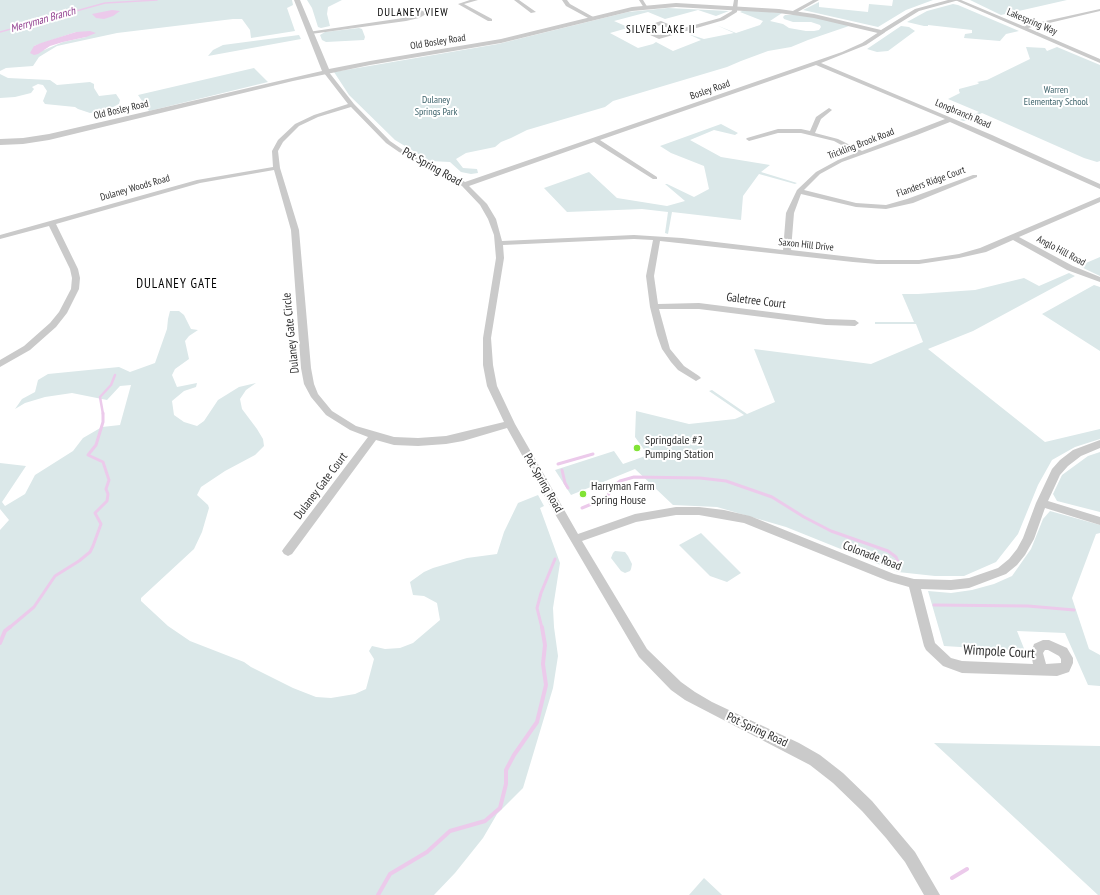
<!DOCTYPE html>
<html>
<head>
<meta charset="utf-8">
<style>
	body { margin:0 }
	canvas { display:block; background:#fff }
</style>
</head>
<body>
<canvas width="1100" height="895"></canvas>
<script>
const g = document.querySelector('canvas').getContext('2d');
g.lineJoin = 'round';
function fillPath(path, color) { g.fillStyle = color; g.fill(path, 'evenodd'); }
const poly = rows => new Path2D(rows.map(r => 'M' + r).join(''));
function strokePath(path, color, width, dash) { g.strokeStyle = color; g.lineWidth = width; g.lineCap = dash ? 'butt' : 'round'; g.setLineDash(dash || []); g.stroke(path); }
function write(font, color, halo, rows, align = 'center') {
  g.font = font + ' "PT Sans Narrow",sans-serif'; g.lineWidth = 4; g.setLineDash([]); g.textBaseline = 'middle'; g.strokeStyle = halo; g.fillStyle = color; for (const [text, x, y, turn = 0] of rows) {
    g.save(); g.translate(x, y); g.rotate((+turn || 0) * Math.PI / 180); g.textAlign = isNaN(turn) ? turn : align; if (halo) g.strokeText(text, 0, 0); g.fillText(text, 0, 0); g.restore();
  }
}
fillPath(poly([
	[0,0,292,0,293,5,287,8,295,31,251,38,250,30,242,19,233,19,117,33,57,46,39,57,33,66,6,68,0,71],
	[76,32,86,37,63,42,44,50,34,46],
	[307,0,342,0,328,7,327,14,330,26,321,28,318,27,312,8],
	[893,0,933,0,906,10,878,27,803,10,819,2,819,7,868,12,869,4,892,6],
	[970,0,1067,0,1001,15],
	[953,4,958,5,1019,31,1006,34,1000,41,964,38,965,34,972,33,972,30,928,25,928,26,924,26,907,22,927,11],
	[668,8,729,11,716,16,698,10,665,19,648,12,614,21,630,28,629,28,631,29,624,29,610,33,638,48,653,44,656,42,673,51,701,40,688,34,704,39,734,33,716,25,736,33,760,25,763,21,740,12,744,10,782,13,770,21,783,24,789,28,806,31,814,31,819,30,821,27,820,25,811,22,793,22,784,19,783,17,785,15,797,15,825,19,849,26,808,40,791,47,768,51,741,61,727,67,613,101,605,107,527,130,511,138,501,142,495,147,466,153,456,159,463,168,477,169,478,173,471,174,461,172,450,162,430,161,395,140,349,95,334,72,498,44,628,12],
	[901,26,909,27,915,31,888,51,877,52,867,49],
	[359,28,362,29,365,37,364,40,326,42,322,40,320,35,325,32],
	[299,35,301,39,208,56,213,50,223,45],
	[1026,47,1045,48,1047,51,1057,47,1100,65,1100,161,1097,162,1084,158,982,113,964,121,960,120,979,112,948,99,960,93,959,91,959,89,978,84,979,83,977,82,987,80,1030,59],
	[254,68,268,82,149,111,138,95],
	[0,74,8,78,50,80,57,85,90,82,94,84,94,88,99,96,116,94,120,100,119,104,107,110,90,113,78,109,75,107,45,104,43,101,47,91,43,85,38,84,32,87,34,89,31,93,15,97,0,98],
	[721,124,738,133,735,135,714,130,690,140,721,157,770,165,761,172,797,183,795,184,759,174,743,196,741,220,672,212,668,234,665,233,668,212,642,209,567,212,544,188,589,172,617,198,667,206,685,201,665,184,667,184,694,197,709,189,704,166,671,153,660,146],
	[1100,257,1100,276,1079,266],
	[1069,273,1075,276,973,331,928,349,1045,442,1100,429,1100,439,1075,447,1052,460,1038,485,1018,534,996,562,964,576,935,576,898,572,786,527,717,507,673,505,635,469,571,495,555,470,614,451,623,464,648,455,635,437,636,411,689,424,735,419,744,415,709,391,712,390,747,414,775,402,754,349,871,364,923,342,916,324,875,324,875,322,914,322,902,294,918,294,975,290,1024,278,1039,286],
	[1094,285,1100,287,1100,351,1042,314],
	[170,311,179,311,184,315,191,329,198,330,189,336,185,341,189,359,175,369,172,375,177,387,197,383,196,387,184,391,172,401,174,415,184,422,197,426,204,421,218,400,239,387,256,383,246,390,240,399,242,409,257,429,263,439,264,446,255,455,225,471,201,487,197,495,208,505,209,508,202,532,194,549,141,598,141,601,168,626,190,641,244,662,251,667,293,688,316,697,331,698,355,694,366,689,374,659,369,651,372,646,385,649,400,648,413,643,440,620,437,603,424,596,413,595,410,582,424,572,433,568,467,558,497,554,504,532,518,503,538,495,544,506,540,508,560,563,553,608,554,627,558,656,553,688,523,788,497,814,483,838,455,873,434,895,0,895,0,530,9,520,0,509,0,463,26,466,2,502,5,506,25,494,35,475,73,451,83,438,102,427,120,425,131,385,120,386,107,400,72,393,45,397,25,403,15,409,22,399,35,392,38,380,48,374,119,367,130,372,155,363,167,329,168,319],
	[1100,452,1100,512,1057,501,1053,494,1062,475,1088,456],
	[1050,511,1100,525,1100,533,1096,534,1072,598,1089,649,1100,655,1100,686,1088,685,1065,633,1017,631,1025,651,944,646,928,591,951,593,972,590,994,584,1012,576,1031,549,1043,519],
	[701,533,741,573,727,582,710,576,679,545],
	[615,551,625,552,628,556,632,564,631,569,630,571,625,573,621,571,611,558,613,553],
	[934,743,1100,746,1100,895,1098,895],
	[704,878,720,893,722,895,689,895]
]), '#dbe8e9');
fillPath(poly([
	[112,10,120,11,113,16,104,19,96,18,92,14],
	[90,31,96,33,86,37,63,42,50,46,38,54,34,55,30,53,34,46,41,43,76,32]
]), '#eccaeb');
strokePath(poly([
	[0,32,105,3,157,0]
]), '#eccaeb', 1.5);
strokePath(poly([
	[103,414,100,397,111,385,115,375]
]), '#eccaeb', 2.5);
strokePath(poly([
	[558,464,593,454],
	[562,470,565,483,568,488],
	[582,508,606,498,614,486,620,481,634,477,700,478,726,481,772,497,804,517,831,531,888,551,896,557,900,566],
	[934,605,1028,606,1074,610],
	[9,628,34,607,55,576,79,561,90,552,93,546,101,524,95,513,107,501,108,494,106,489,109,480,103,462,88,455,96,445,103,422,103,413],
	[542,628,537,608,541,593,555,559]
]), '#eccaeb', 3);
strokePath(poly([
	[0,643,5,631,10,627],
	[952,878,967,869],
	[378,895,390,874,427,852,450,831,485,821,500,808,506,784,506,770,514,755,537,722,546,685,543,664,545,645,542,627]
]), '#eccaeb', 4);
fillPath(poly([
	[470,0,478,0,464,4,492,19,492,21,488,21,458,4,470,0],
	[514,0,519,0,536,12,531,13,514,0],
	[562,0,567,0,570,4,595,18,590,19,566,6,562,0],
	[639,0,643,0,648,8,644,8,639,0],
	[734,0,738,0,737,12,724,20,659,39,637,29,661,21,680,29,720,18,732,11,734,0],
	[661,25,675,31,659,35,645,29,661,25],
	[813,0,819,0,796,13,791,12,813,0],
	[955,0,961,0,1023,26,1100,9,1100,11,1028,28,1100,59,1100,63,955,0],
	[413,7,428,13,419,18,406,21,311,34,308,32,403,18,399,10,401,8,413,7],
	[404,10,412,10,421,13,407,17,404,10],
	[882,30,885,32,884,33,866,45,821,63,992,135,1100,184,1100,189,950,122,917,135,842,162,820,174,804,190,856,203,886,205,907,199,973,175,977,175,977,177,913,203,886,209,856,207,801,194,794,213,791,250,877,260,919,260,959,254,980,248,1100,197,1100,202,1019,237,1073,266,1100,277,1100,282,1067,270,1013,240,986,252,959,258,919,264,877,264,853,262,660,241,654,276,658,304,699,303,826,319,855,320,859,323,855,326,826,325,699,309,659,309,670,349,684,366,699,376,701,378,696,381,678,370,671,362,662,349,657,335,650,307,646,276,653,240,634,239,503,245,504,258,491,338,493,365,497,386,515,424,578,534,635,514,676,507,699,507,724,510,750,516,894,574,914,579,951,580,969,578,998,568,1009,559,1017,549,1023,538,1036,503,1052,469,1060,460,1073,450,1100,440,1100,448,1081,456,1068,466,1060,475,1048,501,1100,517,1100,525,1045,508,1034,539,1025,555,1017,565,1006,574,969,588,951,590,921,589,935,643,951,658,962,661,1033,664,1031,653,1034,644,1043,640,1049,640,1067,648,1073,658,1073,663,1069,672,1057,676,962,673,943,666,926,650,924,646,909,587,888,581,744,523,699,515,676,515,636,522,582,541,647,649,681,682,695,692,712,702,799,743,820,755,843,773,872,801,915,852,940,895,924,895,905,862,886,838,862,811,833,783,810,765,685,700,671,690,639,657,548,502,507,428,463,441,446,444,418,446,394,445,376,440,292,554,288,556,284,554,282,551,284,548,368,437,350,430,326,415,311,397,304,384,301,368,291,230,274,170,200,183,56,224,78,269,80,278,79,289,67,313,56,327,30,350,0,367,0,360,24,346,50,323,59,312,71,289,72,278,70,269,49,226,0,239,0,235,197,180,273,167,272,151,278,140,295,124,314,115,348,104,324,73,324,71,328,71,354,104,390,141,403,150,450,173,465,182,842,52,862,43,882,30],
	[816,65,945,119,862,151,838,139,815,133,821,119,832,110,829,108,816,117,810,131,801,129,778,129,747,138,746,139,749,141,778,133,801,133,834,141,856,153,838,160,816,172,797,190,786,213,783,250,682,238,634,235,502,241,496,219,487,204,469,186,594,142,653,179,657,179,657,177,600,140,816,65],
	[351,107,386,143,399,152,446,175,462,186,480,205,488,219,494,235,496,258,483,338,483,365,487,386,504,422,446,436,418,438,394,437,356,426,332,411,318,394,314,384,311,368,299,230,280,168,278,151,283,142,299,126,318,117,351,107],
	[1048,650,1059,656,1061,659,1061,663,1046,664,1043,653,1045,650,1048,650]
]), '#cacaca');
fillPath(poly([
	[294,0,300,0,329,69,370,61,501,39,632,7,676,3,779,9,814,14,881,30,915,9,948,0,959,0,919,11,882,34,814,18,779,13,676,7,632,11,501,43,370,65,293,81,49,140,23,144,0,145,0,139,23,138,49,134,322,71,294,0]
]), '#cacaca');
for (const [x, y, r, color] of [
	[637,448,4,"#82e335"],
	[583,494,4,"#82e335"]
]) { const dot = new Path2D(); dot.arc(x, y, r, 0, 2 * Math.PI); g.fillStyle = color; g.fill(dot); strokePath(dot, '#fff', 1.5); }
write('10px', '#303030', '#fff', [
	["Lakespring Way",1032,22,23],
	["Old Bosley Road",438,42,-9],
	["Bosley Road",710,90,-19],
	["Old Bosley Road",121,110,-13],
	["Longbranch Road",963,114,23],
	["Trickling Brook Road",861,144,-21],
	["Flanders Ridge Court",931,182,-20],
	["Dulaney Woods Road",135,188,-16],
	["Saxon Hill Drive",806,245,6],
	["Anglo Hill Road",1061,251,28]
]);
write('10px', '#3d636b', '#fff', [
	["Warren",1056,90],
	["Elementary School",1056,102],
	["Dulaney",436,100],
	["Springs Park",436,112]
]);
g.letterSpacing = '1px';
write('11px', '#000', '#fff', [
	["DULANEY VIEW",413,13],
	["SILVER LAKE II",661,30]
]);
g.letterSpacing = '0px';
write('italic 11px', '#913e8f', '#fff', [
	["Merryman Branch",43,20,-16]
]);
write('12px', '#303030', '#fff', [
	["Pot Spring Road",432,167,29],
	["Galetree Court",756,301,7],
	["Dulaney Gate Circle",291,333,-96],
	["Pot Spring Road",543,483,60],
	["Dulaney Gate Court",321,486,-53],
	["Colonade Road",872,556,21],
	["Pot Spring Road",757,730,25]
]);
write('12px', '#303030', '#fff', [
	["Springdale #2",645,441],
	["Pumping Station",645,455],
	["Harryman Farm",591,487],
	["Spring House",591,501]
], 'left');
g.letterSpacing = '1px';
write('13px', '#000', '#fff', [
	["DULANEY GATE",177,284]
]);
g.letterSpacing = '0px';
write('14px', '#303030', '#fff', [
	["Wimpole Court",999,652,3]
]);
</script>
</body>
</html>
